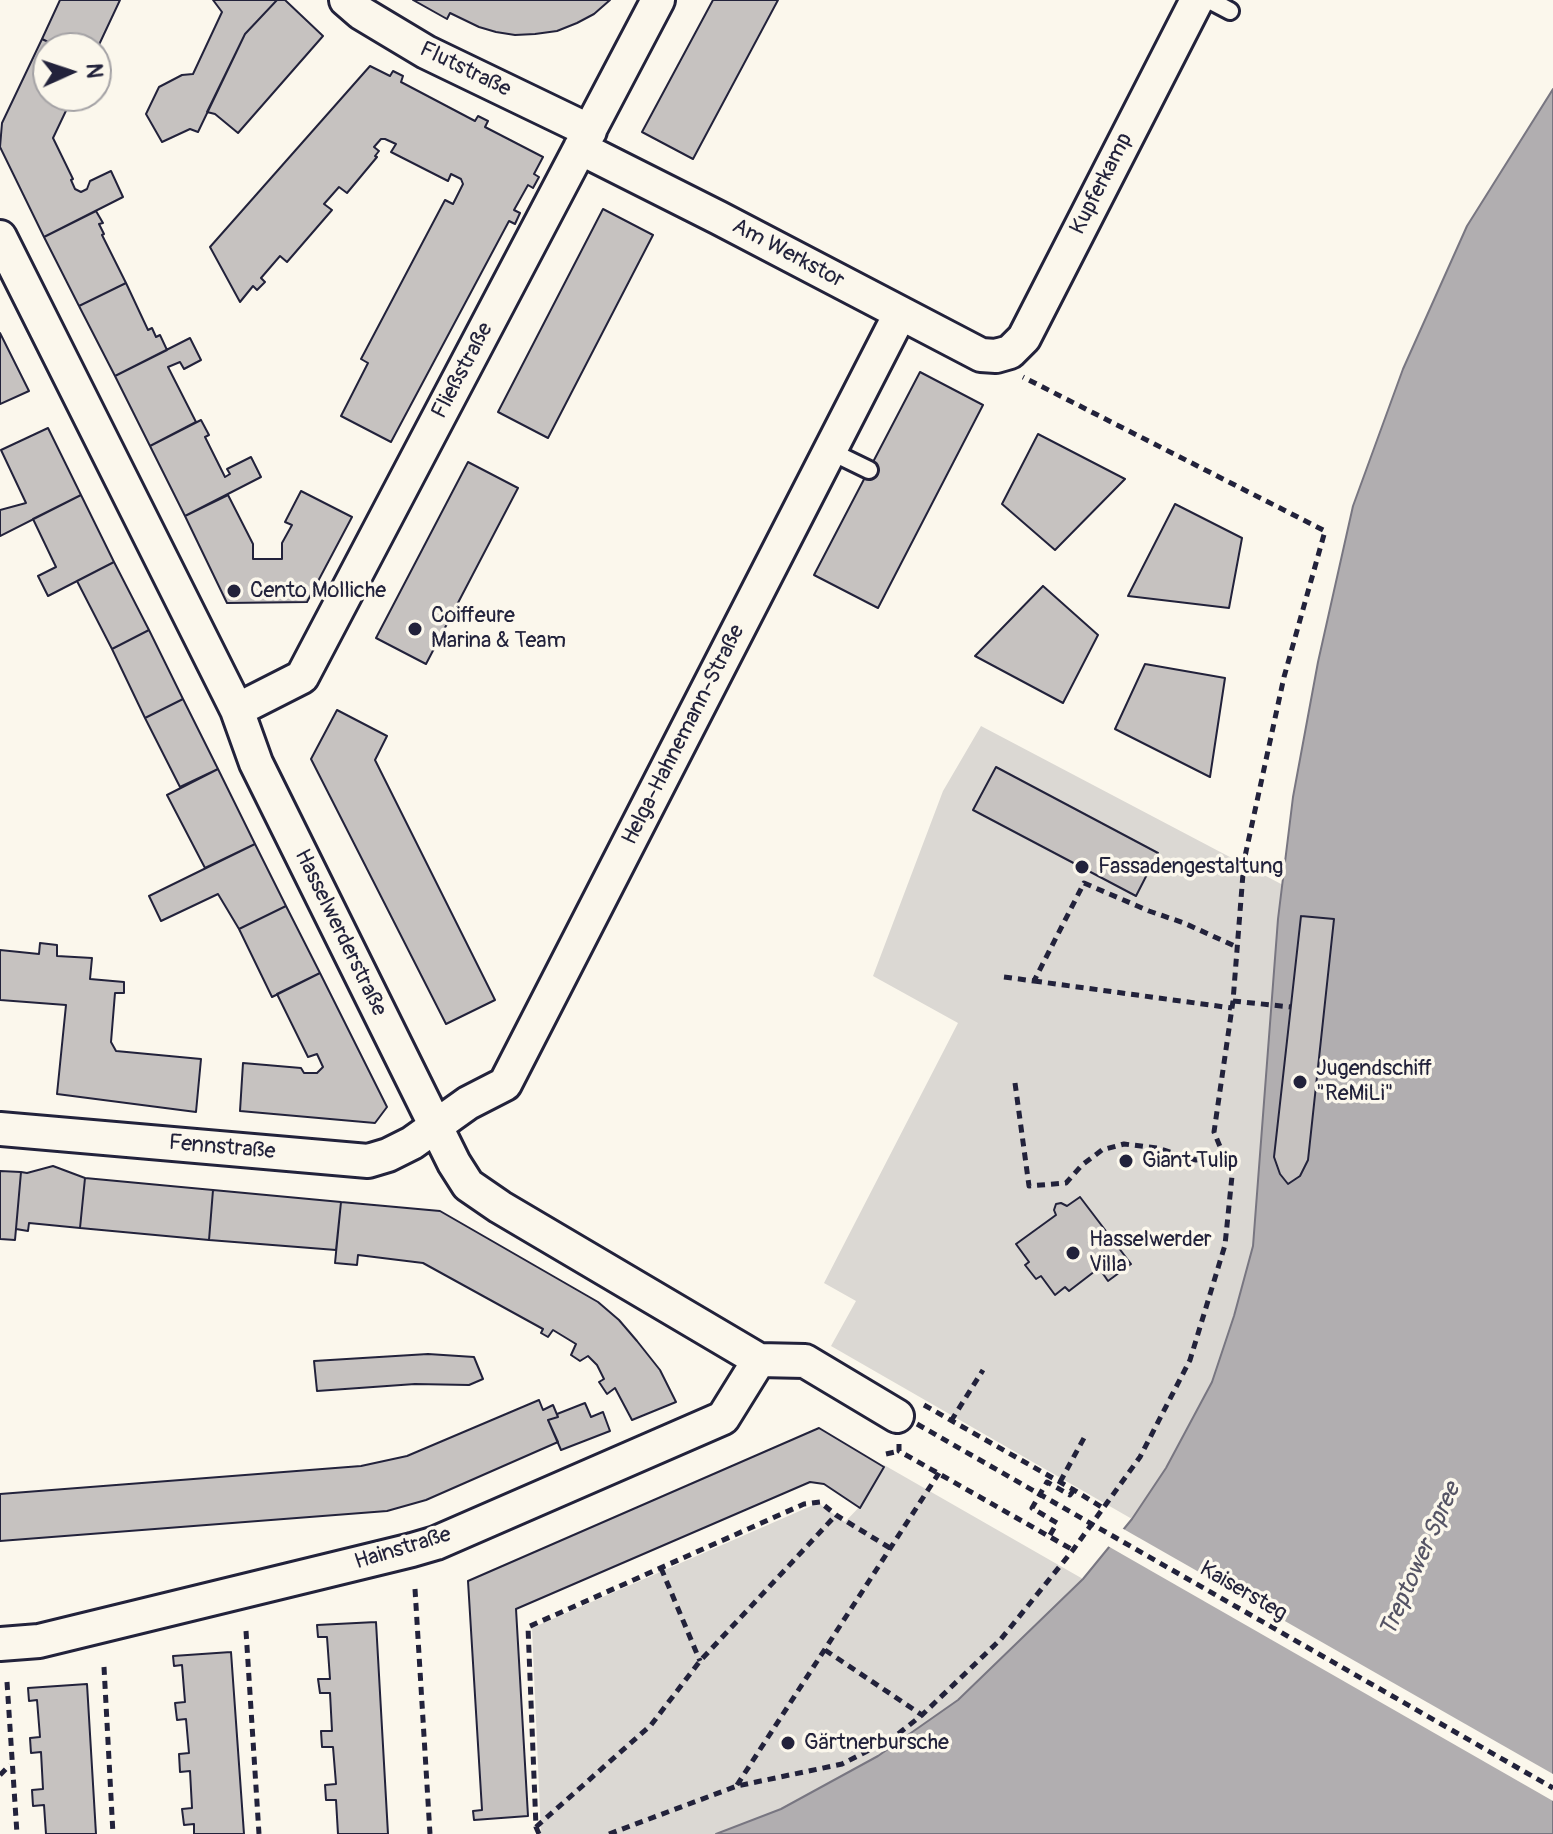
<!DOCTYPE html>
<html>
<head>
<meta charset="utf-8">
<style>
	body { margin:0 }
	#map { position:relative; width:1553px; height:1834px; overflow:hidden; background:#fbf7ec; font-family:Pangolin,sans-serif }
	canvas { display:block }
	.north { position:absolute; left:32px; top:32px; width:80px; height:80px; box-sizing:border-box; background:#fbf7ec; border:2px solid #a4a2a5; border-radius:50%; rotate:87deg; font-size:22px; font-weight:700; line-height:32px; text-align:center; color:#22223b }
	.north::after { content:''; display:block; margin:auto; width:28px; height:36px; background:#22223b; clip-path:polygon(50% 0,100% 100%,50% 72%,0 100%) }
</style>
</head>
<body>
<div id="map">
<canvas width="1553" height="1834"></canvas>
<div class="north">N</div>
</div>
<script>
const g = document.querySelector('canvas').getContext('2d');
g.lineJoin = 'round';
function fillPath(path, color) { g.fillStyle = color; g.fill(path, 'evenodd'); }
const poly = rows => new Path2D(rows.map(r => 'M' + r).join(''));
function strokePath(path, color, width, dash) { g.strokeStyle = color; g.lineWidth = width; g.lineCap = dash ? 'butt' : 'round'; g.setLineDash(dash || []); g.stroke(path); }
function write(font, color, halo, rows, align = 'center') {
  g.font = font + ' Pangolin,sans-serif'; g.lineWidth = 7; g.setLineDash([]); g.textBaseline = 'middle'; g.strokeStyle = halo; g.fillStyle = color; for (const [text, x, y, turn = 0] of rows) {
    g.save(); g.translate(x, y); g.rotate((+turn || 0) * Math.PI / 180); g.textAlign = isNaN(turn) ? turn : align; if (halo) g.strokeText(text, 0, 0); g.fillText(text, 0, 0); g.restore();
  }
}
fillPath(poly([
	[981,726,1283,885,1278,919,1253,1246,1234,1316,1212,1382,1166,1468,1132,1519,831,1346,856,1301,824,1283,958,1023,873,976,943,791],
	[884,1465,1083,1579,958,1700,878,1756,781,1809,716,1834,541,1834,532,1628,818,1503,845,1522,863,1503]
]), '#dbd8d3');
const water = poly([
	[1553,89,1553,1834,716,1834,781,1809,878,1756,958,1700,1083,1579,1132,1519,1166,1468,1212,1382,1234,1316,1253,1246,1278,919,1293,797,1318,662,1353,506,1403,369,1467,226,1553,89]
]);
fillPath(water, '#b1aeb0');
strokePath(water, '#787681', 2);
fillPath(poly([
	[1120,1527,1553,1774,1553,1801,1106,1545]
]), '#fbf7ec');
const building = poly([
	[60,0,120,0,97,49,101,50,96,60,96,48,61,48,42,39,60,0],
	[213,0,277,0,245,34,198,132,190,129,162,142,146,114,159,87,182,75,193,74,222,12,213,0],
	[277,0,285,0,323,36,238,133,215,114,207,112,245,34,277,0],
	[413,0,610,0,594,14,577,23,557,31,535,34,515,35,496,32,479,27,450,13,447,19,413,0],
	[713,0,778,0,693,159,642,132,713,0],
	[42,39,61,48,48,48,48,96,73,96,53,138,73,179,71,180,75,189,81,192,87,189,90,181,111,171,123,197,44,237,0,147,2,123,42,39],
	[370,66,390,76,393,71,403,76,401,82,475,121,478,116,488,121,485,127,543,157,534,174,539,177,533,188,528,185,514,210,520,213,515,224,509,221,391,442,341,416,368,363,361,359,445,200,453,204,463,184,461,179,451,174,448,181,391,152,396,144,385,139,381,139,374,147,379,151,375,156,377,157,347,193,339,187,324,204,332,210,287,262,280,256,261,278,265,282,257,290,253,286,240,302,210,247,370,66],
	[603,209,653,235,548,438,498,412,603,209],
	[96,211,103,223,99,224,104,234,102,235,126,283,79,306,44,237,96,211],
	[126,283,148,330,152,328,156,337,160,335,167,350,115,376,79,306,126,283],
	[0,333,29,391,0,404,0,333],
	[190,338,201,360,184,369,180,362,168,367,196,422,150,446,115,376,190,338],
	[920,372,983,405,878,608,814,575,920,372],
	[201,420,209,435,205,437,225,477,230,474,227,469,251,457,261,477,185,516,150,446,201,420],
	[48,428,81,495,0,536,0,510,26,503,1,450,48,428],
	[1038,434,1125,479,1055,550,1002,504,1038,434],
	[468,462,518,488,426,664,376,638,468,462],
	[301,491,352,517,307,602,227,603,185,516,228,495,253,544,253,559,282,559,282,543,292,525,285,522,301,491],
	[81,495,114,562,48,596,38,576,56,567,33,519,81,495],
	[1175,504,1242,538,1229,608,1128,596,1175,504],
	[114,562,149,630,112,649,77,581,114,562],
	[1043,586,1098,635,1063,703,975,656,1043,586],
	[149,630,183,699,145,718,112,649,149,630],
	[1145,664,1225,678,1210,777,1115,729,1145,664],
	[183,699,218,769,180,787,145,718,183,699],
	[337,710,387,736,375,760,495,1000,446,1024,311,759,337,710],
	[996,767,1158,853,1136,896,973,810,996,767],
	[218,769,255,844,205,868,167,795,218,769],
	[255,844,286,906,239,929,218,894,161,921,149,896,255,844],
	[286,906,320,973,272,997,239,929,286,906],
	[1301,916,1334,919,1308,1160,1300,1176,1288,1184,1280,1174,1274,1157,1301,916],
	[40,943,57,945,57,956,92,958,90,979,124,982,124,993,115,993,111,1042,116,1051,201,1059,196,1112,57,1094,66,1005,0,1000,0,950,39,954,40,943],
	[320,973,387,1107,375,1123,240,1111,243,1063,301,1068,304,1073,317,1073,323,1067,317,1054,308,1057,277,994,320,973],
	[53,1166,85,1178,80,1228,29,1223,28,1231,16,1229,21,1172,27,1173,53,1166],
	[0,1171,21,1172,15,1240,0,1239,0,1171],
	[85,1178,213,1190,209,1240,80,1228,85,1178],
	[213,1190,341,1202,336,1250,209,1240,213,1190],
	[1080,1197,1131,1264,1108,1281,1099,1268,1069,1291,1065,1287,1055,1295,1041,1276,1036,1279,1025,1265,1029,1262,1016,1244,1056,1215,1054,1210,1056,1204,1061,1203,1067,1206,1080,1197],
	[341,1202,440,1211,598,1302,619,1320,637,1341,660,1370,676,1402,632,1420,615,1388,607,1394,599,1382,604,1379,597,1365,588,1356,580,1361,571,1355,576,1344,553,1330,548,1337,541,1333,543,1329,423,1263,358,1255,357,1265,335,1263,341,1202],
	[428,1354,474,1357,483,1379,469,1385,415,1384,317,1391,314,1361,428,1354],
	[539,1400,543,1410,553,1405,558,1417,548,1420,558,1442,426,1500,387,1511,0,1541,0,1494,361,1466,407,1456,539,1400],
	[585,1403,591,1417,603,1412,610,1431,561,1450,548,1420,558,1417,557,1414,585,1403],
	[819,1428,884,1467,860,1508,824,1484,810,1482,516,1609,528,1816,474,1820,473,1811,482,1810,468,1581,819,1428],
	[376,1622,388,1834,338,1834,336,1800,326,1800,325,1785,336,1784,333,1747,322,1747,321,1731,332,1731,330,1693,320,1693,318,1679,330,1679,327,1637,318,1637,317,1625,376,1622],
	[231,1652,244,1834,194,1834,194,1824,184,1825,182,1809,192,1808,190,1771,180,1772,179,1754,189,1753,186,1719,177,1720,175,1703,185,1702,182,1665,174,1666,173,1656,231,1652],
	[87,1684,96,1834,46,1834,44,1805,33,1806,32,1790,43,1789,41,1752,31,1753,30,1738,40,1737,37,1700,29,1701,28,1688,87,1684]
]);
fillPath(building, '#c6c2c0');
strokePath(building, '#22223b', 2);
const lane = poly([
	[1209,0,1230,11],
	[830,451,869,470]
]);
const street = poly([
	[346,0,361,13,426,52,590,131],
	[580,148,719,218,981,355,996,356,1010,352,1024,338,1197,0],
	[0,237,227,690,237,710,256,763,454,1163,468,1185,500,1207,759,1360,805,1361,897,1416],
	[237,710,302,677,658,0],
	[0,1129,368,1161,388,1155,412,1143,468,1103,505,1084,900,314],
	[0,1644,39,1641,412,1550,436,1543,723,1418,759,1360]
]);
strokePath(lane, '#22223b', 22);
strokePath(street, '#22223b', 38);
strokePath(poly([
	[1004,977,1034,981,1084,883,1149,911,1184,923,1237,947],
	[1034,981,1232,1008],
	[1233,1001,1291,1007],
	[1015,1083,1029,1186,1066,1183,1082,1165,1102,1150,1124,1144,1157,1148,1196,1160,1223,1154],
	[924,1405,1074,1490,1103,1508],
	[951,1421,983,1370],
	[899,1444,899,1451,1073,1550],
	[886,1454,899,1451],
	[1060,1482,1084,1438],
	[1050,1535,1057,1523,1032,1508,1047,1482,1070,1495,1074,1490],
	[661,1568,700,1661],
	[415,1589,430,1834],
	[246,1631,259,1834],
	[825,1650,922,1715],
	[104,1667,113,1834],
	[7,1682,17,1834],
	[0,1775,10,1765],
	[737,1785,939,1473],
	[536,1827,651,1725,700,1661,836,1515],
	[539,1834,536,1827,528,1627,804,1504,820,1502,836,1515,890,1548],
	[609,1834,737,1786,842,1764,893,1738,922,1715,1001,1639,1073,1550,1140,1457,1190,1360,1225,1245,1232,1176,1214,1132,1233,1001,1244,861,1284,677,1325,531,1023,377]
]), '#22223b', 5, [8, 6]);
strokePath(lane, '#fbf7ec', 16);
strokePath(street, '#fbf7ec', 32);
strokePath(poly([
	[917,1424,1553,1788]
]), '#22223b', 5, [8, 6]);
for (const [x, y, r, color] of [
	[234,591,8,"#22223b"],
	[415,629,8,"#22223b"],
	[1082,867,8,"#22223b"],
	[1300,1082,8,"#22223b"],
	[1126,1161,8,"#22223b"],
	[1073,1253,8,"#22223b"],
	[788,1743,8,"#22223b"]
]) { const dot = new Path2D(); dot.arc(x, y, r, 0, 2 * Math.PI); g.fillStyle = color; g.fill(dot); strokePath(dot, '#fbf7ec', 3); }
write('22px', '#22223b', '#fbf7ec', [
	["Flutstraße",465,70,26],
	["Kupferkamp",1102,184,-63],
	["Am Werkstor",788,254,28],
	["Fließstraße",463,371,-62],
	["Helga-Hahnemann-Straße",684,735,-63],
	["Hasselwerderstraße",340,933,64],
	["Fennstraße",222,1148,5],
	["Hainstraße",403,1549,-17],
	["Kaisersteg",1243,1592,30]
]);
write('22px', '#22223b', '#fbf7ec', [
	["Cento Molliche",250,591],
	["Coiffeure",431,616],
	["Marina & Team",431,641],
	["Fassadengestaltung",1098,867],
	["Jugendschiff",1316,1069],
	["\"ReMiLi\"",1316,1094],
	["Giant Tulip",1142,1161],
	["Hasselwerder",1089,1240],
	["Villa",1089,1265],
	["Gärtnerbursche",804,1743]
], 'left');
write('italic 24px', '#545364', '#fbf7ec', [
	["Treptower Spree",1421,1560,-66]
]);
</script>
</body>
</html>
